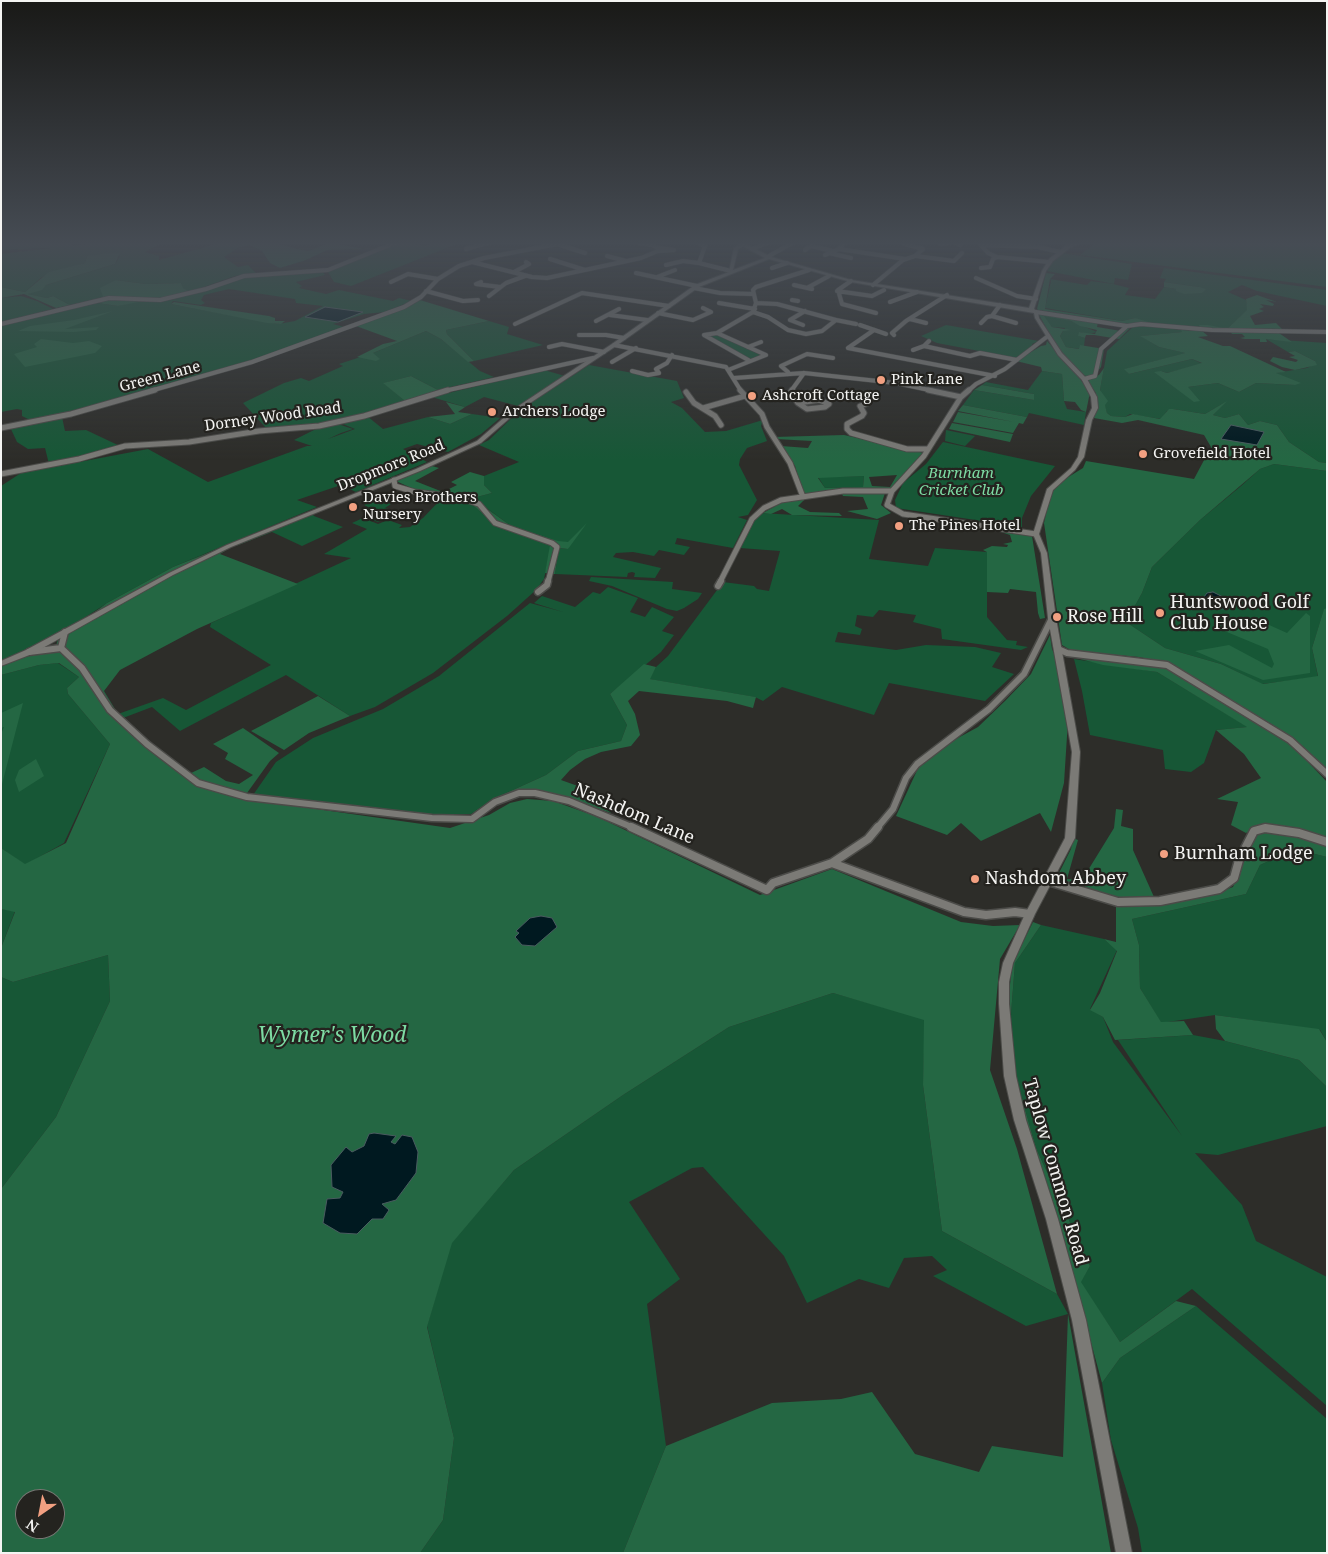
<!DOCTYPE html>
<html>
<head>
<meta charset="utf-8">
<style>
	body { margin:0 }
	#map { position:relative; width:1328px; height:1554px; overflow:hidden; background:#2d2d29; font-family:"Noto Serif",serif }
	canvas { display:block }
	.frame { position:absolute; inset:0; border:2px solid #f4f4f2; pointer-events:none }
	.north { position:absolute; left:15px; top:1489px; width:50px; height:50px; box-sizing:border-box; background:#24231f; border:1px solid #777773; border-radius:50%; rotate:213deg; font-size:14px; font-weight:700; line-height:20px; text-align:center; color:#f4f4f2 }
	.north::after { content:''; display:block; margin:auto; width:18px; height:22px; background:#f2a081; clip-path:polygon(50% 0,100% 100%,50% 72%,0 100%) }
</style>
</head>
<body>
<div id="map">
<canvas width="1328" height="1554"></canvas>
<div class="frame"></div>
<div class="north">N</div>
</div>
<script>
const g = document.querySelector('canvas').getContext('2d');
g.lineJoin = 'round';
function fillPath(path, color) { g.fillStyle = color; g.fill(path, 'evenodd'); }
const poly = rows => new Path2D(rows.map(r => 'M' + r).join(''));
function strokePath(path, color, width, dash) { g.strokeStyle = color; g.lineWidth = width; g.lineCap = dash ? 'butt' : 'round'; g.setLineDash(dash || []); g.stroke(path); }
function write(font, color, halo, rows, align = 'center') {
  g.font = font + ' "Noto Serif",serif'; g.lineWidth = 4.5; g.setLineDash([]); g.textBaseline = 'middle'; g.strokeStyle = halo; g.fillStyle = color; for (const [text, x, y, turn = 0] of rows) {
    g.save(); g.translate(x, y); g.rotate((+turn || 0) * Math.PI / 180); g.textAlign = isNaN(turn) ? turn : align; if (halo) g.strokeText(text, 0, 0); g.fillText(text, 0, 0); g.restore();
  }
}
fillPath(poly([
	[1,242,79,242,72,244,73,246,104,242,164,242,145,252,159,256,159,260,223,242,243,242,249,245,238,248,224,257,238,267,248,265,256,273,235,276,190,292,182,288,181,283,146,284,116,280,104,297,70,305,53,296,47,298,27,294,46,285,115,264,120,256,87,256,85,263,42,277,25,292,1,287,1,254,51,248,1,250],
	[401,242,426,246,435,242,462,242,351,286,334,282,328,272],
	[1097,242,1327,242,1327,287,1080,255],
	[1062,253,1132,264,1128,280,1115,278,1114,284,1047,271,1053,260],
	[1164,268,1327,290,1327,306,1257,291,1242,285,1228,292,1246,300,1248,310,1228,328,1188,329,1138,323,1135,318,1122,321,1045,308,1051,281,1050,279,1087,285,1091,281,1113,284,1129,288,1125,295,1155,299,1164,287,1177,289,1199,287,1164,282,1166,279,1160,278],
	[323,272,325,275,296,282,302,286,299,288,326,294,339,290,393,301,399,298,412,301,385,312,364,314,333,324,344,327,267,356,63,415,30,420,22,416,22,410,17,409,1,412,1,325,97,303,118,306,134,301,171,300,243,277],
	[229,289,295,299,296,303,323,306,295,321,278,324,171,304,173,301,201,305,205,303,201,300,204,295],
	[21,296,37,301,53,309,1,322,1,298],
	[1047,315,1071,321,1097,332,1089,334,1079,332,1079,336,1085,338,1084,346,1080,346,1080,349,1066,347,1060,336,1065,328,1052,327,1043,316],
	[489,321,509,327,507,334,543,345,474,361,447,334,446,330],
	[946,325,1039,341,1032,344,1033,346,1016,358,937,343,921,336],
	[1141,325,1181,330,1183,332,1141,336,1159,347,1186,353,1125,369,1129,374,1192,359,1203,364,1167,373,1161,371,1188,387,1218,383,1239,392,1256,383,1295,385,1275,373,1307,368,1311,366,1315,361,1295,351,1288,352,1266,339,1327,343,1327,463,1319,462,1289,442,1277,425,1260,421,1248,425,1239,414,1225,418,1213,415,1224,403,1205,414,1173,409,1167,411,1161,419,1130,414,1125,417,1111,416,1107,413,1100,390,1107,351,1134,326],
	[426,331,441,339,480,371,494,377,438,390,411,376,384,383,405,401,369,413,312,425,266,428,243,403,284,383,301,378,309,381,343,366,339,364,373,353],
	[715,334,763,356,748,359,707,335],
	[589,365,677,381,684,398,671,402,682,408,705,432,726,431,763,420,761,426,767,441,747,448,740,459,739,465,757,500,748,515,738,517,747,520,733,548,677,538,675,544,690,547,684,555,659,550,654,556,633,552,616,553,613,557,661,568,655,578,634,577,635,573,632,572,628,573,627,577,555,574,559,548,568,549,569,545,511,526,473,498,492,493,484,485,484,476,519,462,479,445,489,440,520,410],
	[544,370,565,376,518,406,484,397,465,407,432,397],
	[1042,371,1062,374,1064,401,1067,409,1086,412,1084,425,1029,413,1027,417,963,405,974,390,1034,400,1034,394,982,385,986,382,1028,390],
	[472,414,500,418,481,434,448,452,417,444,403,449,427,462,356,492,341,485,297,500,317,507,173,567,107,603,63,632,1,661,1,486,21,473,148,449,208,482,307,446,312,446,294,440,322,426,335,423,353,429,341,433,328,439,355,429,338,422,367,416,383,429,428,417,450,424],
	[62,417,65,431,86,430,122,447,49,464,45,448,28,449,17,442,10,427],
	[946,430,975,436,965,446,945,441],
	[943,442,1055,466,1031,496,1022,518,1022,527,896,508,895,500,903,483,926,464],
	[1274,464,1327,471,1327,608,1324,610,1312,648,1318,677,1262,684,1221,664,1165,648,1126,622,1142,593,1152,567,1200,520,1241,486,1260,469],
	[864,476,863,487,825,488,818,477],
	[379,498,391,504,385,508,395,511,378,522,368,518,382,509,376,511,364,505],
	[442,498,469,502,488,518,551,545,544,579,536,590,507,616,433,673,375,707,350,716,286,675,180,731,152,707,123,718,118,714,163,698,186,710,271,665,210,627,211,623,351,558,324,554,367,529,352,523,363,518,378,524,388,520,402,525,399,528,410,527,423,518],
	[312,513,314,516,343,527,302,546,272,532,236,546,252,537],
	[761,513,879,520,869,559,928,566,935,548,987,552,987,617,1007,640,1017,641,1016,645,1028,647,1021,650,942,639,941,629,913,622,916,615,879,610,873,617,857,615,855,626,862,629,860,635,838,632,835,642,896,650,926,645,975,647,1001,653,992,667,1014,674,985,701,889,683,874,715,782,687,763,701,755,697,649,679,656,667,668,656,723,582,754,586,757,589,769,591,780,551,740,548,754,519],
	[591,577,673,582,672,589,702,593,698,599,684,608,677,611,667,609,612,586,589,581],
	[608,587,638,598,630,612,645,617,652,607,674,617,662,631,674,635,661,652,610,694,627,725,621,741,578,751,546,775,493,799,471,814,433,815,253,795,276,762,313,738,383,709,439,676,530,603,563,612,534,603,542,596,575,607,593,592,600,594],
	[1074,659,1157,672,1248,727,1216,730,1204,763,1191,772,1165,769,1163,750,1090,735,1082,691],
	[58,663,79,677,67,688,68,694,110,744,64,843,25,865,1,848,1,675,39,665],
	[1295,849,1327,857,1327,1042,1320,1030,1215,1015,1161,1023,1140,988,1139,945,1132,919,1246,894,1260,865],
	[1,909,15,911,1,948],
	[1041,925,1104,939,1117,950,1090,1009,1103,1017,1113,1042,1182,1136,1118,1040,1193,1035,1225,1041,1299,1060,1327,1087,1327,1126,1218,1155,1195,1153,1242,1205,1256,1241,1327,1277,1327,1406,1192,1289,1120,1342,1080,1282,1090,1266,1036,1148,1012,1063,1011,1014,1015,963],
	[108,955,110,1001,56,1117,1,1189,1,977,13,982],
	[833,993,925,1019,923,1085,942,1231,1057,1294,1068,1314,1026,1326,933,1276,947,1270,932,1256,904,1258,889,1288,859,1279,807,1303,784,1256,703,1167,692,1168,629,1202,680,1279,647,1304,666,1446,623,1553,420,1553,443,1520,454,1438,427,1326,451,1243,514,1170,623,1095,729,1027],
	[1196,1306,1327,1419,1327,1553,1142,1553,1138,1528,1111,1440,1102,1383,1120,1358]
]), '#175736');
fillPath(poly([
	[243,242,267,242,308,251,329,243,365,249,327,250,306,260,280,268,270,263,262,251],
	[110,253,120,253,115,264,46,285,42,290,28,294,47,298,53,296,70,305,56,308,24,294,1,298,1,287,25,292,49,272,85,263,87,256],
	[1046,273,1055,274,1050,279,1045,309,1122,321,1135,318,1155,324,1200,327,1199,325,1208,325,1223,328,1188,329,1138,323,1131,325,1038,310,1037,309],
	[116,280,146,284,181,283,183,288,190,292,118,306,97,303,70,307,103,297,100,288],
	[1164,282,1199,287,1206,289,1202,293,1184,294,1176,291,1176,289,1164,287],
	[1257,295,1277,302,1266,300,1274,304,1273,306,1260,304,1264,307,1259,309,1264,311,1250,316,1255,325,1276,323,1282,329,1228,328,1247,310,1246,299],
	[420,300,489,321,446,330,447,334,474,361,468,362,441,339,426,331,373,353,380,359,376,361,357,357,383,344,397,341,356,326],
	[174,302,269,316,275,318,275,321,285,321,281,324,267,323,171,304],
	[113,311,65,329,99,327,96,330,74,332,18,331,30,326,74,320],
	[1038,313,1098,322,1097,327,1121,331,1131,327,1119,339,1094,335,1086,335,1085,338,1078,336,1079,332,1095,334,1097,330,1080,326,1071,321,1044,316,1052,327,1071,330,1063,331,1060,336,1066,347,1079,349,1080,345,1104,349,1101,367,1095,375,1090,377,1082,375,1058,349],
	[1181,330,1202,331,1208,336,1198,337,1223,346,1230,346,1286,372,1276,373,1301,383,1295,385,1256,383,1239,392,1218,383,1188,387,1200,401,1194,402,1154,372,1161,371,1167,373,1202,363,1192,359,1129,374,1124,369,1185,353,1159,347,1140,336,1182,332],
	[1229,330,1276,331,1292,342,1266,339,1267,342,1260,342,1260,339,1245,339,1240,338,1245,337,1242,334,1232,334],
	[41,339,73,343,89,341,102,346,95,353,25,367,14,354,37,347,34,344],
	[1047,341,1074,371,1090,392,1086,412,1081,410,1075,402,1064,401,1062,374,1042,371,1041,367,1016,361,1041,346,1046,345],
	[1295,351,1315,361,1317,365,1295,370,1282,367,1270,361,1273,357,1296,362,1298,360,1289,357,1295,356,1288,352],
	[1104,368,1100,390,1108,401,1105,405,1107,413,1111,416,1125,417,1133,414,1160,419,1169,409,1173,409,1205,414,1227,401,1213,415,1225,418,1239,414,1248,425,1260,421,1277,425,1289,442,1319,462,1327,463,1327,471,1274,464,1260,469,1200,520,1152,567,1142,593,1126,622,1165,648,1221,664,1263,684,1318,676,1312,648,1324,609,1327,608,1327,772,1292,738,1271,724,1167,663,1139,657,1072,651,1062,645,1044,523,1052,487,1083,468,1086,461,1194,479,1211,447,1204,435,1138,420,1122,423,1094,418,1096,393,1086,380,1099,375],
	[411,376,438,390,405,401,383,383],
	[982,385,1034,394,1034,400,974,390],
	[446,402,465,407,458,412,472,414,450,424,428,417,455,414],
	[963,405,1027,417,1023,424,1019,423,1013,433,953,422,958,412,1014,422,958,411],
	[952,423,1013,434,1010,442,949,429],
	[844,435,924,453,892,489,804,496,795,466,781,446,808,448,812,441,776,439,774,437],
	[897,475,890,487,872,486,869,477],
	[864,476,863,487,825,488,818,478],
	[432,466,439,468,415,481,443,492,457,485,451,482,470,472,484,476,484,485,492,493,473,498,418,491,396,481],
	[885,493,881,505,891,513,877,519,847,511,868,509,863,497,843,496,842,494],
	[805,499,798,506,810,512,839,513,842,516,792,515,782,509,771,514,763,513,783,502],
	[475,500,511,526,558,541,568,542,587,523,568,549,559,548,555,574,545,573,550,545,488,518,469,502],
	[1001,532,1032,536,1045,618,1040,619,1038,613,1036,592,1010,589,1008,593,987,592,987,552,983,550,992,546,1007,547,1008,545,1003,544,1012,542,1010,535],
	[230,544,228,549,220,554,298,584,197,629,120,670,104,691,118,714,196,784,246,799,450,828,489,815,510,803,527,799,553,801,598,817,760,895,832,869,961,922,993,926,1020,925,1000,959,990,1070,1017,1149,1057,1294,942,1231,923,1085,924,1020,833,993,729,1027,623,1095,514,1170,452,1243,427,1327,454,1438,443,1520,420,1553,1,1553,1,1189,56,1117,110,1001,108,955,13,982,1,977,1,948,15,912,1,909,1,848,25,864,66,843,110,744,68,694,67,688,79,677,59,663,39,665,1,675,1,666,30,653,54,653,58,639,107,603,173,567],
	[25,1499,55,1499,55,1529,25,1529],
	[1306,613,1310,616,1310,673,1263,680,1195,651,1229,645,1272,668,1274,664,1268,649,1222,630,1267,624,1287,633],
	[1050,635,1052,649,1070,689,1064,783,1051,832,1040,813,981,841,961,823,947,835,896,816,920,764,945,745,978,727,1005,701,1031,674],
	[1065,655,1164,666,1288,741,1327,782,1327,839,1260,826,1246,833,1231,825,1238,802,1217,799,1261,778,1244,754,1216,730,1247,727,1157,672,1103,665],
	[644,664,656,667,650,679,756,697,753,708,727,701,639,691,628,701,635,714,640,735,631,746,601,752,585,759,570,770,561,780,589,790,611,813,570,799,535,790,521,790,471,814,493,799,546,775,578,751,621,741,627,725,610,694],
	[318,696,350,716,309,733,284,750,251,731],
	[23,703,1,788,1,734,4,727,1,728,1,713],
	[243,728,279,753,270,761,247,793,201,781,191,773,204,767,226,781,239,784,253,775,225,759,228,753,213,744],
	[36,759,44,776,19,792,15,780,19,770],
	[1116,809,1123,810,1121,826,1133,829,1133,850,1154,897,1120,899,1059,882,1057,877,1071,849,1073,838,1078,840,1067,879,1082,880,1114,828],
	[1265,830,1327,844,1327,857,1295,849,1260,865,1246,894,1132,919,1139,945,1140,988,1161,1022,1184,1021,1193,1035,1115,1040,1103,1017,1090,1010,1100,993,1117,951,1104,939,1116,942,1116,903,1120,906,1219,892,1233,887,1255,834],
	[1033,922,1041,925,1015,963,1011,1014,1012,1063,1036,1148,1090,1266,1081,1282,1120,1342,1176,1301,1196,1306,1120,1358,1102,1383,1053,1202,1020,1107,1012,1067,1009,995,1012,964],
	[1215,1015,1319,1029,1327,1042,1327,1087,1299,1060,1225,1041,1216,1029],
	[1068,1314,1111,1553,623,1553,666,1446,772,1403,841,1399,872,1392,915,1454,979,1472,992,1446,1063,1457]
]), '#246743');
const water = poly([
	[325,307,363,312,338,322,305,317,325,307],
	[1231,425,1264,432,1257,445,1221,439,1231,425],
	[1213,592,1231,601,1229,605,1224,609,1213,608,1204,597,1207,593,1213,592],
	[541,916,552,918,557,927,535,946,522,945,515,937,519,933,516,931,530,918,541,916],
	[374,1133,396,1136,391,1142,395,1144,402,1135,412,1137,418,1152,416,1173,396,1200,382,1204,389,1210,383,1219,372,1219,357,1234,340,1233,323,1223,327,1199,340,1198,343,1192,332,1187,331,1165,346,1147,352,1152,364,1146,369,1134,374,1133]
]);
fillPath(water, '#001920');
strokePath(water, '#495b5f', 1);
const minorFar3 = poly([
	[696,242,705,246,699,263,731,271],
	[957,243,960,245],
	[941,244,951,242],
	[980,244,988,253,997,257,1049,262],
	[560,245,585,253],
	[981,245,1038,247,1060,252],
	[658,248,674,250,658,251],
	[466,249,490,242],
	[752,249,769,242],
	[839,249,905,259],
	[805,250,811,246,833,251],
	[829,253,851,258],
	[825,255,839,249,845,242],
	[607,256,626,261],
	[769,256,794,242],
	[916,256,954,261,962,253],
	[550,259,585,270],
	[472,262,532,277,547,278,641,258,658,251,658,248,652,245,636,242],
	[666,265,683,261,699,263],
	[772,268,787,263],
	[981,268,990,267,993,259,997,257],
	[514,272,529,264,526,262],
	[636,273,697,286],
	[657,277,675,270],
	[976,278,1017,296,1036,299],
	[851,281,838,290,842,304,876,313],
	[391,282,408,274,438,279],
	[481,282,476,284,500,287],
	[794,285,812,289],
	[873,285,903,260,915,256,923,249,905,244],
	[694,288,720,293,754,294],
	[807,288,829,276],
	[426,291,463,301,478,300],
	[837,291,872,296,884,290],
	[489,296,506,283,525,276],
	[792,300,798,301],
	[890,302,917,292],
	[719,303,755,309],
	[753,312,768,317,788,330,806,334,822,331,836,320,777,304,756,303],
	[1036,312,1127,326,1141,324,1212,330,1327,332],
	[658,313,693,320,711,312,703,308],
	[610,315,647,320],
	[992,316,1000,305],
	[910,319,926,323],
	[836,320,856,324],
	[596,321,619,309],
	[981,323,987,317,992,316,1016,323],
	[1,324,109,298,160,300,206,289,244,276,328,270,397,242],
	[515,324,582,293,669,306],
	[803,325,790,320,805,311],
	[860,325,886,334],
	[874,330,848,348,995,376],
	[717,333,753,312,756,303,753,290,756,287,809,270],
	[579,335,606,335,624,338],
	[894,335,892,333,906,321,947,295],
	[929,341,924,346,970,356,980,353,1017,360],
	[614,345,726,367,741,391],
	[549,347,562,344,604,352],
	[748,347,761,342],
	[913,350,924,346],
	[612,362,636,348],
	[728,370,766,355,717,333,704,335,750,361],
	[632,371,648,375,659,373,656,369,667,363,672,355],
	[788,372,781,366,807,354,833,358],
	[734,378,804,373,896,383,934,391],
	[1084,379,1095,376,1101,349,1127,326],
	[150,391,252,362,404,307,421,297,438,279,459,266,484,258,568,242],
	[444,391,593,358],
	[791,391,804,373],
	[968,391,976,384,1005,369,1048,336]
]);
const minorFar2 = poly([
	[740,390,762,414,767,427,790,463,803,497],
	[792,390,790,393,798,403],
	[928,390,961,397],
	[969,390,961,397,924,456,892,491,887,505,903,514,1036,534],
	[686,392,694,403,715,416,721,425],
	[819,400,829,404,825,407,807,409,798,403,819,400],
	[866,404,860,406,864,413,862,416,847,424,847,429,851,433,907,449,928,449],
	[703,408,745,396],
	[1,428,71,414,155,390],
	[1,474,79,459,125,446,189,442,259,431,319,426,364,416,448,390],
	[394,480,395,486,415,492,457,497,479,504,495,523,552,543,557,547,548,582],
	[720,582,752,519,764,508,781,500,843,491,892,491]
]);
const minorFar1 = poly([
	[718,586,721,581],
	[538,592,547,585,548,581],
	[61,648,65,632],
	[1058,649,1067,653,1167,665,1290,740,1327,774],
	[29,652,61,648,82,668,110,710,147,744,198,783,247,797,432,818,472,819,495,802,519,793,535,793,569,801,634,828],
	[877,828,893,809,906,778,917,764,989,709,1024,674,1052,618],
	[1264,828,1268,828]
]);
const minor = poly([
	[631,827,767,890,773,883,832,863,964,912,986,915,1015,912,1030,914],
	[832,863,868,839,878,827],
	[1048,881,1118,902,1160,901,1219,889,1234,878,1239,860,1254,831,1265,828,1299,833,1327,842]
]);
const tertiary = poly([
	[736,242,742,242,771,257,851,280,1029,308,1042,271,1049,259,1067,245,1075,242,1083,242,1071,247,1053,261,1046,271,1034,309,1038,312,1039,318,1062,353,1087,379,1097,397,1098,408,1092,420,1084,457,1075,470,1053,490,1039,534,1047,553,1056,618,1080,752,1075,838,1035,914,1013,963,1009,982,1009,1004,1016,1076,1026,1120,1058,1219,1086,1320,1132,1553,1116,1553,1072,1320,1046,1219,1014,1120,1004,1076,999,1004,999,982,1003,963,1025,914,1065,838,1072,752,1048,618,1041,553,1033,534,1047,489,1071,468,1078,457,1086,420,1092,408,1091,397,1082,380,1058,355,1035,318,1034,313,851,282,769,259,699,287,616,346,518,411,481,443,420,471,231,547,173,575,32,654,1,666,1,661,26,650,169,573,227,545,416,469,477,441,514,409,612,344,695,285,729,272,734,248,740,245,736,242],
	[743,246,765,258,733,270,738,249,743,246]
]);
strokePath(minorFar3, '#4b4b48', 5);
strokePath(minorFar2, '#4b4b48', 7);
strokePath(minorFar1, '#4b4b48', 9);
strokePath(minor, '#4b4b48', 11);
strokePath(tertiary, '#4b4b48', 2);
strokePath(minorFar3, '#7b7a76', 4);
strokePath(minorFar2, '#7b7a76', 5);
strokePath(minorFar1, '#7b7a76', 6);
strokePath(minor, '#7b7a76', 8);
fillPath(tertiary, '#7b7a76');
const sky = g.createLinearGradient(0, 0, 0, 460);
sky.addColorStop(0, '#191917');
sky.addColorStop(0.53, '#464c54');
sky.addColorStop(1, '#464c5400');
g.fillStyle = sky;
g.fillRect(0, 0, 1328, 460);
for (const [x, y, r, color] of [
	[881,380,5,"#f2a081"],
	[752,396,5,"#f2a081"],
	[492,412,5,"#f2a081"],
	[1143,454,5,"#f2a081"],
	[353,507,5,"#f2a081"],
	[899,526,5,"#f2a081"],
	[1160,613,5,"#f2a081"],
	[1057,617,5,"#f2a081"],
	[1164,854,5,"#f2a081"],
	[975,879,5,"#f2a081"]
]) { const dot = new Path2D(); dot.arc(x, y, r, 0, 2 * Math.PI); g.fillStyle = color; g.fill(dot); strokePath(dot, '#24231f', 2); }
write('15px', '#f4f4f2', '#24231f', [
	["Green Lane",160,377,-15],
	["Dorney Wood Road",273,417,-8],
	["Dropmore Road",391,466,-22]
]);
write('15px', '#f4f4f2', '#24231f', [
	["Pink Lane",891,380],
	["Ashcroft Cottage",762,396],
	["Archers Lodge",502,412],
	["Grovefield Hotel",1153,454],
	["Davies Brothers",363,498],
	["Nursery",363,515],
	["The Pines Hotel",909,526]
], 'left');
write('italic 15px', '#7ddba3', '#24231f', [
	["Burnham",961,474],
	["Cricket Club",961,491]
]);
write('18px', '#f4f4f2', '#24231f', [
	["Huntswood Golf",1170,603],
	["Club House",1170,624],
	["Rose Hill",1067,617],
	["Burnham Lodge",1174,854],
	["Nashdom Abbey",985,879]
], 'left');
write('18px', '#f4f4f2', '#24231f', [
	["Nashdom Lane",634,814,23],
	["Taplow Common Road",1055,1172,74]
]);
write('italic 21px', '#7ddba3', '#24231f', [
	["Wymer's Wood",332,1036]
]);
</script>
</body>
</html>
